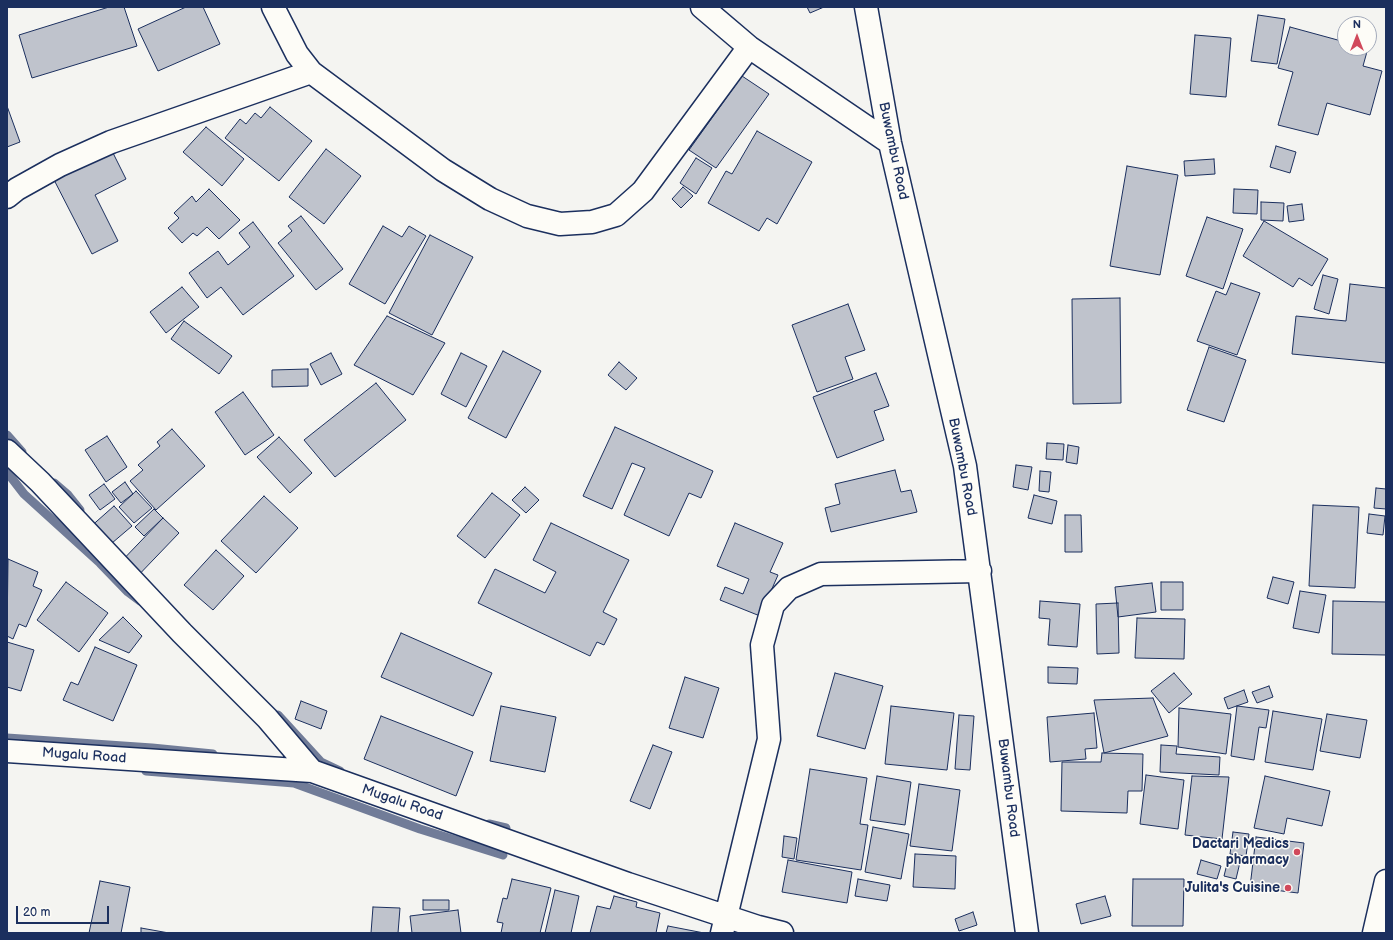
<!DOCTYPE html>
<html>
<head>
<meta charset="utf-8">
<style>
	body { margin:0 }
	#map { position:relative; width:1393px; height:940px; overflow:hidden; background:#f4f4f1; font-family:"Balsamiq Sans",sans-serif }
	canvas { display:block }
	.frame { position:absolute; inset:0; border:8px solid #1b2f5e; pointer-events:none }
	.north { position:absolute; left:1337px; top:16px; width:40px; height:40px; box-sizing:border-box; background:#fdfcf7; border:1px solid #a3aaba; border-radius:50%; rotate:0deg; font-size:11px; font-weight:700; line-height:16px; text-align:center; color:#1b2f5e }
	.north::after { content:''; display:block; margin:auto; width:14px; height:18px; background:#d1495b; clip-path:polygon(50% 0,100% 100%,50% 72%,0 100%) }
	.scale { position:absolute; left:16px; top:906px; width:93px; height:18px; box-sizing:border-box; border:2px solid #1b2f5e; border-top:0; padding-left:5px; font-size:12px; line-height:14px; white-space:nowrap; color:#1b2f5e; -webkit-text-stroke:3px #fdfcf7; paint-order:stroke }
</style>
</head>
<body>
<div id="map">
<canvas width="1393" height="940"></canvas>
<div class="frame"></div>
<div class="north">N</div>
<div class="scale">20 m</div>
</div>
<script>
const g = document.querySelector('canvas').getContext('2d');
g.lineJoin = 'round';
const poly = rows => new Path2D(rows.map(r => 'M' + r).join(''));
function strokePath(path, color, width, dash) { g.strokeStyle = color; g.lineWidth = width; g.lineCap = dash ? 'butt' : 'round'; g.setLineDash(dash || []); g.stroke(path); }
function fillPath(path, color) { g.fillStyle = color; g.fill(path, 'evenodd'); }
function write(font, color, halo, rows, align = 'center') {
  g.font = font + ' "Balsamiq Sans",sans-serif'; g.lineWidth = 3; g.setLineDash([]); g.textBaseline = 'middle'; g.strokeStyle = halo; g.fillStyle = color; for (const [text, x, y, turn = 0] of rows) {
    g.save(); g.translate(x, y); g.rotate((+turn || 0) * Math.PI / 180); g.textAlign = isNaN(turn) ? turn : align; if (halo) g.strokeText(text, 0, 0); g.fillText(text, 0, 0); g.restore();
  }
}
strokePath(poly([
	[7,435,22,452],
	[7,472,24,494,100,563,128,592,140,601],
	[54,483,68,495,80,510],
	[278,715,321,762,340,771],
	[7,738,152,748,213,754],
	[146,771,294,783,420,829,503,855],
	[489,824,506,828]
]), '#717c98', 9);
const building = poly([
	[109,7,124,7,137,46,32,78,19,35,109,7],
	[186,7,203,7,220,44,158,71,138,29,186,7],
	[807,7,824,7,810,13,807,7],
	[1258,15,1285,19,1277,64,1251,61,1258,15],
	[1290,27,1345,42,1345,48,1368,48,1363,66,1382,71,1370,115,1327,103,1318,135,1278,125,1293,72,1278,68,1290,27],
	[1195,35,1231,38,1226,97,1190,94,1195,35],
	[742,76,769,94,716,168,689,150,742,76],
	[7,106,20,142,7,147,7,106],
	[270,107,312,141,279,181,225,138,240,119,246,124,255,113,261,118,270,107],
	[206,127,244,159,222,186,183,152,206,127],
	[757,131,812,162,777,224,767,218,759,231,708,203,726,171,732,174,757,131],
	[109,145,126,179,95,195,118,241,92,254,51,174,109,145],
	[1276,146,1296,152,1290,173,1270,167,1276,146],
	[326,149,361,176,324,224,289,197,326,149],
	[696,158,712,168,696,194,680,183,696,158],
	[1214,159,1215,174,1185,176,1184,161,1214,159],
	[1127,166,1178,175,1160,275,1110,266,1127,166],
	[683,187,693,196,681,208,672,199,683,187],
	[209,189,240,220,219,239,207,227,197,236,193,233,182,243,168,228,179,218,174,213,192,196,196,202,209,189],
	[1234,189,1258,190,1257,214,1233,213,1234,189],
	[1261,202,1284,203,1283,221,1261,220,1261,202],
	[1302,204,1304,220,1289,222,1287,206,1302,204],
	[301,216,343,269,316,290,278,243,292,231,288,226,301,216],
	[1207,217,1243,229,1223,289,1186,276,1207,217],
	[1264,221,1328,259,1312,286,1299,278,1293,287,1243,256,1264,221],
	[253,222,294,276,243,315,221,287,207,298,189,273,218,251,228,265,250,247,239,233,253,222],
	[383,226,402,237,409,226,426,236,385,304,349,284,383,226],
	[430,235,473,257,432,335,389,313,430,235],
	[1323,275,1338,279,1329,314,1314,309,1323,275],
	[1231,283,1260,293,1237,355,1197,341,1216,291,1226,295,1231,283],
	[1350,284,1386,288,1386,363,1292,354,1296,316,1346,321,1350,284],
	[182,287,199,307,166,333,150,312,182,287],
	[1120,298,1121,403,1073,404,1072,299,1120,298],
	[848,304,865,350,845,357,853,379,817,392,792,325,848,304],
	[387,316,445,343,413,395,354,365,387,316],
	[184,321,232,356,219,374,171,339,184,321],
	[1209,347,1246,360,1224,422,1187,410,1209,347],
	[503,351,541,371,506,438,468,418,503,351],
	[331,353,342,374,321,385,310,364,331,353],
	[461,353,487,366,466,407,441,394,461,353],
	[619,362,637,378,626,390,608,375,619,362],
	[308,369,308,386,272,387,272,370,308,369],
	[876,373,889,406,874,411,884,440,837,458,813,397,876,373],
	[376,383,406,420,335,477,304,440,376,383],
	[243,392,274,435,245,455,215,412,243,392],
	[615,427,713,471,701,498,689,493,669,536,624,515,645,468,632,463,612,509,583,496,615,427],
	[172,429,205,466,156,510,130,481,143,470,138,465,160,446,157,442,172,429],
	[107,436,127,467,106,482,85,450,107,436],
	[279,437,312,473,290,493,257,457,279,437],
	[1047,443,1064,444,1063,460,1046,459,1047,443],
	[1068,445,1079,447,1077,464,1066,462,1068,445],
	[1016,465,1032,467,1028,490,1013,487,1016,465],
	[895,470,901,492,911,490,917,512,831,532,825,508,840,504,835,484,895,470],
	[1040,471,1051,472,1049,492,1039,491,1040,471],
	[125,482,133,494,121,503,112,492,125,482],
	[104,484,115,499,100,510,89,495,104,484],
	[525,487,539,500,526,513,512,500,525,487],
	[1376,488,1386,489,1386,509,1374,508,1376,488],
	[136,491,152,508,134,523,119,507,136,491],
	[492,493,520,515,485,558,457,536,492,493],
	[1034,495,1057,501,1052,524,1028,518,1034,495],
	[264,496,298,528,256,573,221,541,264,496],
	[1313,505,1359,507,1355,588,1309,586,1313,505],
	[114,506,132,526,105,549,88,529,114,506],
	[154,509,163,518,144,536,135,527,154,509],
	[1369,514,1385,516,1383,535,1367,533,1369,514],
	[1065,515,1081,515,1082,552,1065,552,1065,515],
	[163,518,179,533,131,583,115,568,163,518],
	[551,523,629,560,603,612,617,619,604,645,597,642,590,656,478,603,495,569,545,593,556,572,533,560,551,523],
	[735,523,783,543,770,572,778,575,760,616,720,600,725,587,743,594,749,579,717,566,735,523],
	[216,550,244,576,213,610,184,585,216,550],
	[8,559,38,572,33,586,42,590,26,627,19,624,13,639,7,636,8,559],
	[1273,577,1294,582,1288,604,1267,598,1273,577],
	[66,582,108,613,79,652,37,620,66,582],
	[1161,582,1183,582,1183,610,1161,610,1161,582],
	[1152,583,1156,612,1118,617,1115,587,1152,583],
	[1300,591,1326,595,1319,633,1293,628,1300,591],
	[1040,601,1080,604,1077,647,1048,645,1050,619,1039,618,1040,601],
	[1333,601,1386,602,1386,655,1332,654,1333,601],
	[1118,603,1119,653,1097,654,1096,604,1118,603],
	[123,617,142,636,129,653,99,640,123,617],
	[1137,618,1185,619,1184,659,1135,658,1137,618],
	[401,633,492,673,473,716,381,677,401,633],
	[7,642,34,650,21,691,7,687,7,642],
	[95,647,137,665,113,721,63,700,71,682,78,685,95,647],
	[1048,667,1078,668,1077,684,1048,683,1048,667],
	[835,673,883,686,865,749,817,736,835,673],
	[1174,673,1192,694,1169,713,1151,691,1174,673],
	[685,677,719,688,703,738,669,728,685,677],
	[1269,686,1273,697,1257,703,1252,692,1269,686],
	[1244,690,1248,702,1228,709,1224,698,1244,690],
	[1153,698,1168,736,1104,753,1094,700,1153,698],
	[301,701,327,711,321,729,295,719,301,701],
	[501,706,556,717,545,772,490,761,501,706],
	[891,706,954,713,947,770,885,764,891,706],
	[1237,706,1269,710,1266,728,1259,727,1254,760,1231,756,1237,706],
	[1179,708,1231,714,1226,754,1178,747,1179,708],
	[1273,711,1322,719,1313,770,1265,762,1273,711],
	[1094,713,1097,748,1085,749,1086,759,1050,762,1047,717,1094,713],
	[1327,714,1367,720,1360,758,1320,751,1327,714],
	[959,715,974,716,970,770,955,769,959,715],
	[381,716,473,752,456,796,364,759,381,716],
	[653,745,672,752,650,809,630,801,653,745],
	[1161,745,1177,746,1176,754,1220,757,1219,775,1160,772,1161,745],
	[1102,753,1143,754,1142,791,1128,791,1127,813,1061,811,1062,762,1101,762,1102,753],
	[810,769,867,778,860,824,868,825,861,870,796,860,810,769],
	[1146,775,1184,780,1178,829,1140,824,1146,775],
	[877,776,911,782,905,825,870,820,877,776],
	[1192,776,1229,777,1222,839,1185,835,1192,776],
	[1265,776,1330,791,1322,826,1287,818,1284,834,1254,828,1265,776],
	[919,784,960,790,952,851,910,846,919,784],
	[873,827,909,834,901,879,865,872,873,827],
	[1233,832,1249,834,1246,856,1230,854,1233,832],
	[784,836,797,838,794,859,782,857,784,836],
	[1256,837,1304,843,1298,893,1250,887,1256,837],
	[915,854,956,856,955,889,913,887,915,854],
	[1229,856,1241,858,1236,879,1224,876,1229,856],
	[788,860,852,872,847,903,782,892,788,860],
	[1201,860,1221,866,1217,879,1197,874,1201,860],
	[512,879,551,888,540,933,501,933,503,923,497,922,503,898,507,899,512,879],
	[858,879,890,885,887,901,855,896,858,879],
	[1133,879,1184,879,1183,926,1132,926,1133,879],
	[100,881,130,887,121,933,89,933,100,881],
	[555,890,579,896,571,933,545,933,555,890],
	[614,896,637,902,636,907,660,913,656,933,590,933,597,906,610,909,614,896],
	[1105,896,1111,916,1081,924,1076,904,1105,896],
	[423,900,449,900,449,910,423,910,423,900],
	[373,907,400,908,398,933,371,933,373,907],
	[458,910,461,933,412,933,410,916,458,910],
	[973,912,977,925,959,931,955,919,973,912],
	[668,926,704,933,666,933,668,926],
	[141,928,169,933,141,933,141,928]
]);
fillPath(building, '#bfc3cc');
strokePath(building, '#1b2f5e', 1);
const minor = poly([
	[273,7,297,54,311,72,443,170,490,199,527,216,560,224,592,222,616,215,643,191,749,47],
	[702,7,749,47,890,143],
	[866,7,890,143,965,466,1027,933],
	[7,197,17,189,60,165,111,142,311,72],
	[7,451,40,482,182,633,267,718,312,771],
	[7,751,312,771,628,884,758,927,782,933],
	[722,933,769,739,762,645,773,605,789,588,821,574,980,571]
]);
const major = poly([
	[1374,933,1386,881]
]);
strokePath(minor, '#1b2f5e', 25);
strokePath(major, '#1b2f5e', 25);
strokePath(minor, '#fdfcf7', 22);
strokePath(major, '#fdfcf7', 22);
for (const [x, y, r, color] of [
	[1297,852,4,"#d1495b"],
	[1288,888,4,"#d1495b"]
]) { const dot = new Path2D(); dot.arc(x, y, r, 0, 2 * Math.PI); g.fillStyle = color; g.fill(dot); strokePath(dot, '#fdfcf7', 1.5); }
write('14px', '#1b2f5e', '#fdfcf7', [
	["Buwambu Road",893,151,78],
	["Buwambu Road",962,467,79],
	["Mugalu Road",84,756,4],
	["Buwambu Road",1008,788,83],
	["Mugalu Road",402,803,19]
]);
write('bold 14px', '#1b2f5e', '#fdfcf7', [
	["Dactari Medics",1289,844],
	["pharmacy",1289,860],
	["Julita's Cuisine",1280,888]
], 'right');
</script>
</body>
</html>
